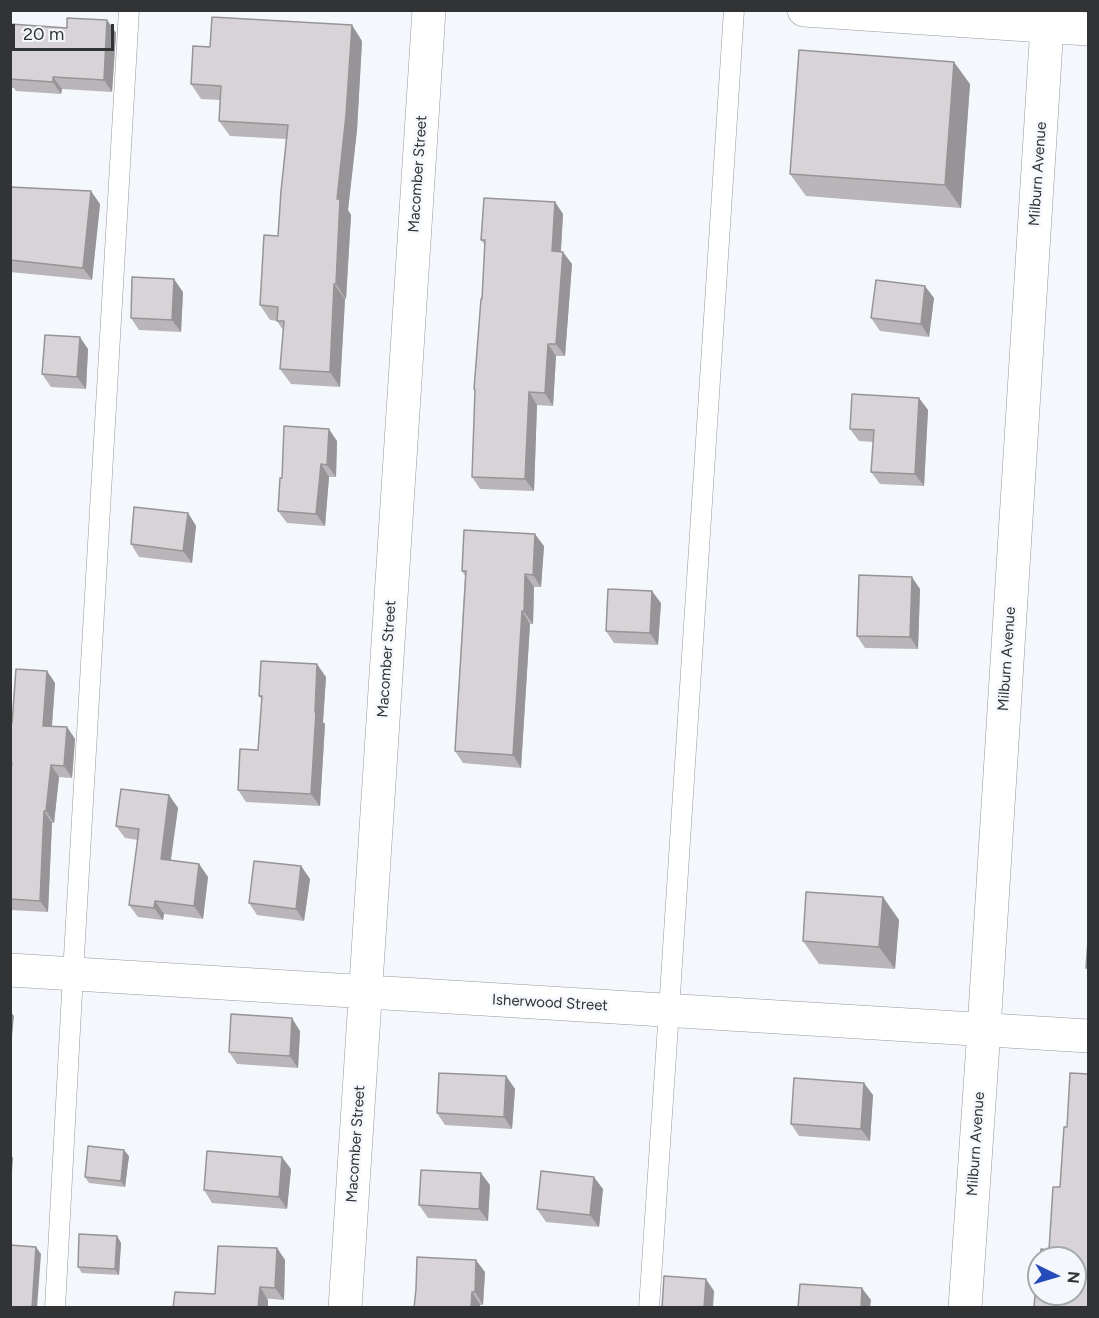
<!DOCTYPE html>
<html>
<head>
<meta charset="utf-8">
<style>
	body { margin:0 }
	#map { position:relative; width:1099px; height:1318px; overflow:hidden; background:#f4f8fc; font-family:Figtree,sans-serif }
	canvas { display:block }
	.frame { position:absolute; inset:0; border:12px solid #313334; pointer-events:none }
	.north { position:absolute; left:1027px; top:1246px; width:60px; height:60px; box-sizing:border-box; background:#f4f8fc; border:2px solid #a6a9ac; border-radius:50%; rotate:95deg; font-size:16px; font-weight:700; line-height:24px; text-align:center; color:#313334 }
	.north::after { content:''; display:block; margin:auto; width:21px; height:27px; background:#254bb9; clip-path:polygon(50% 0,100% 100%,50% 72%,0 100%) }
	.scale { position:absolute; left:12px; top:24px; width:102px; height:27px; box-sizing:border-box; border:3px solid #313334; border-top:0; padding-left:8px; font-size:18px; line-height:21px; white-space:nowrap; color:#313334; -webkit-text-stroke:4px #f4f8fc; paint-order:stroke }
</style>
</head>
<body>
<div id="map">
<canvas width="1099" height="1318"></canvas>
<div class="frame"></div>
<div class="north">N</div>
<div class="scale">20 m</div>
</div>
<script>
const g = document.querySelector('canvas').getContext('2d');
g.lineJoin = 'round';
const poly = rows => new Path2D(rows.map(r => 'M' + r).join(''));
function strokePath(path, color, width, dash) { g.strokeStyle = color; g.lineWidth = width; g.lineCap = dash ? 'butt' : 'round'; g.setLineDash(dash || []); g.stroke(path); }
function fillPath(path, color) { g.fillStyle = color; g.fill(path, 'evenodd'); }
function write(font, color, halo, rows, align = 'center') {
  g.font = font + ' Figtree,sans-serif'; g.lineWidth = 5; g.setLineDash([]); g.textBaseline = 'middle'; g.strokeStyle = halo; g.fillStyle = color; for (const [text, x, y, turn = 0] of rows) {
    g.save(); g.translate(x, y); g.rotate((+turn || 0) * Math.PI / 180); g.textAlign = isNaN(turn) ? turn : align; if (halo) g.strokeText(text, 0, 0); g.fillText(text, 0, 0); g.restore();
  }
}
const service = poly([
	[55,1308,73,974,129,10],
	[649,1308,669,1010,734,10]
]);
const minor = poly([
	[10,970,1088,1036],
	[345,1308,429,10],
	[965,1308,984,1029,1048,10]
]);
const tertiary = poly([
	[804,10,1088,29]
]);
strokePath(service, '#94989c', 21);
strokePath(minor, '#94989c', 34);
strokePath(tertiary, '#94989c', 34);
strokePath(service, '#fff', 20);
strokePath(minor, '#fff', 33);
strokePath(tertiary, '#fff', 33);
fillPath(poly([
	[107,20,116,33,112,92,62,89,61,94,16,91,14,88,10,88,10,24,67,28],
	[362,41,357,130,348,210,351,215,346,299,345,299,340,387,291,384,280,369,283,330,277,321,270,320,260,305,278,236,286,139,230,136,219,121,220,100,201,99,191,84,210,47],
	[970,84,961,208,806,196,790,174],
	[10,187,100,204,92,280,10,272],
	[555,202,563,214,561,252,572,264,565,356,556,356,553,406,537,405,534,491,480,489,472,477,475,391,474,389,482,299,485,245,481,240],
	[183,292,181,332,139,330,131,318],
	[934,298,929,337,880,331,871,318],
	[88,349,86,389,51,387,42,374],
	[919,398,928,410,924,486,880,484,871,472,873,442,859,441,850,429],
	[337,441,336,477,329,477,325,526,287,523,278,511,282,478],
	[188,513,196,526,192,563,139,557,131,544],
	[544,546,541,587,534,587,533,624,530,624,521,768,463,763,455,751,465,576,462,571],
	[920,589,918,649,865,648,857,636],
	[661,603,658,645,614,643,606,631],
	[47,671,55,683,52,726,67,727,75,739,72,778,59,777,54,823,52,823,48,912,10,910,10,723,12,723],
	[326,677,323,722,325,724,320,806,246,802,238,790,258,750,262,700,259,696],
	[169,795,178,808,171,860,199,864,208,877,203,919,164,914,163,920,138,917,129,905,138,840,125,838,116,826],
	[301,866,310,879,304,921,257,915,249,903],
	[883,897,899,920,895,969,819,964,803,941],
	[300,1031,298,1068,237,1064,229,1052],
	[506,1076,515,1089,512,1129,445,1125,437,1113],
	[873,1095,870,1141,799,1136,791,1124],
	[129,1156,125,1187,89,1183,85,1177],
	[291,1169,287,1209,212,1203,204,1190],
	[490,1185,488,1221,428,1218,419,1205],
	[603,1189,599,1227,546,1222,537,1209],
	[117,1236,121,1243,119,1275,82,1273,78,1267],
	[277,1248,285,1260,284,1300,215,1294],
	[485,1272,483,1305,414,1308]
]), '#b9b5b8');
fillPath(poly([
	[107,20,116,33,112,92,104,80],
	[352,25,362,41,357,130,348,210,351,215,346,299,336,284,337,199],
	[954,62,970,84,961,208,945,185],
	[53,77,62,89,61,94,53,82],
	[91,191,100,204,92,280,83,268],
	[555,202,563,214,560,263,552,251],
	[563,252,572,264,565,356,556,344],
	[174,279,183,292,181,332,172,320],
	[334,284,345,299,340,387,330,372],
	[925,286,934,298,929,337,921,324],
	[80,337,88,349,86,389,77,377],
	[548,344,556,356,553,406,545,393],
	[529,392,537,405,534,491,525,479],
	[919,398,928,410,924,486,915,474],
	[329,429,337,441,336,477,327,465],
	[321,464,329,477,325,526,316,514],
	[188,513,196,526,192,563,183,551],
	[535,534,544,546,541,587,533,575],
	[525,574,534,587,533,624,524,612],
	[912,577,920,589,918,649,910,637],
	[652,591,661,603,658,645,650,633],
	[522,611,530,624,521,768,513,755],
	[317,664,326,677,323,722,325,724,320,806,311,794],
	[47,671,55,683,51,737,43,726],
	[67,727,75,739,72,778,64,766],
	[51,765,59,777,54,823,46,811],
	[169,795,178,808,169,871,161,859],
	[44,811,52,823,48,912,40,901],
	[199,864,208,877,203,919,194,906],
	[301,866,310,879,304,921,296,909],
	[883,897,899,920,895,969,879,947],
	[155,901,164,914,163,920,154,908],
	[10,1011,14,1016,11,1047,10,1046],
	[292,1018,300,1031,298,1068,290,1056],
	[506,1076,515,1089,512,1129,504,1117],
	[864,1083,873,1095,870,1141,861,1129],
	[124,1150,129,1156,125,1187,121,1181],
	[10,1154,13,1158,10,1202],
	[282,1157,291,1169,287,1209,279,1197],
	[481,1173,490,1185,488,1221,479,1209],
	[594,1177,603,1189,599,1227,590,1215],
	[117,1236,121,1243,119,1275,115,1269],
	[36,1247,41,1254,37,1308,32,1308],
	[277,1248,285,1260,284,1300,275,1288],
	[476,1260,485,1272,483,1305,475,1292],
	[706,1279,714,1291,713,1308,704,1308],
	[260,1287,268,1300,268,1308,258,1308],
	[862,1288,871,1300,870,1308,861,1308],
	[472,1292,480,1304,480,1308,471,1308]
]), '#969496');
const building = poly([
	[212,17,352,25,346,115,337,199,340,199,336,284,334,284,330,372,280,369,284,321,277,321,278,307,260,305,264,235,278,236,281,191,288,125,219,121,221,86,191,84,193,46,210,47,212,17],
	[67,18,107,20,104,80,53,77,53,82,10,79,10,24,67,28,67,18],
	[799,50,954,62,945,185,790,174,799,50],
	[10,187,91,191,83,268,10,260,10,187],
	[484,198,555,202,552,251,563,252,556,344,548,344,545,393,529,392,525,479,472,477,475,389,474,389,481,299,482,299,485,240,481,240,484,198],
	[132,277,174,279,172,320,131,318,132,277],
	[876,280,925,286,921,324,871,318,876,280],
	[45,335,80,337,77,377,42,374,45,335],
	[852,394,919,398,915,474,871,472,874,430,850,429,852,394],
	[284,426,329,429,327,465,321,464,316,514,278,511,280,478,282,478,284,426],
	[134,507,188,513,183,551,131,544,134,507],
	[464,530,535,534,533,575,525,574,524,612,522,611,513,755,455,751,466,571,462,571,464,530],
	[859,575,912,577,910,637,857,636,859,575],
	[608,589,652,591,650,633,606,631,608,589],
	[261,661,317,664,315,712,316,712,311,794,238,790,240,749,258,750,262,696,259,696,261,661],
	[16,669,47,671,43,726,67,727,64,766,51,765,46,811,44,811,40,901,10,899,10,774,12,763,10,763,10,723,12,723,16,669],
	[121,789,169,795,161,859,199,864,194,906,155,901,154,908,129,905,139,829,116,826,121,789],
	[254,861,301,866,296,909,249,903,254,861],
	[806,892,883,897,879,947,803,941,806,892],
	[1089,927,1089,968,1086,968,1089,927],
	[231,1014,292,1018,290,1056,229,1052,231,1014],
	[439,1073,506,1076,504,1117,437,1113,439,1073],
	[1070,1073,1089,1074,1089,1308,1034,1308,1035,1295,1038,1296,1039,1276,1039,1294,1075,1294,1075,1258,1040,1258,1041,1249,1049,1250,1053,1187,1060,1187,1064,1127,1067,1127,1070,1073],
	[794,1078,864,1083,861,1129,791,1124,794,1078],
	[88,1146,124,1150,121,1181,85,1177,88,1146],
	[207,1151,282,1157,279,1197,204,1190,207,1151],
	[421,1170,481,1173,479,1209,419,1205,421,1170],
	[541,1171,594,1177,590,1215,537,1209,541,1171],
	[79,1234,117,1236,115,1269,78,1267,79,1234],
	[10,1245,36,1247,32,1308,10,1308,10,1245],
	[218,1246,277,1248,275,1288,260,1287,258,1308,173,1308,175,1292,215,1294,218,1246],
	[417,1257,476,1260,475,1292,472,1292,471,1308,414,1308,416,1289,417,1257],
	[664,1276,706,1279,704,1308,662,1308,664,1276],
	[800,1284,862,1288,861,1308,798,1308,800,1284]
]);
fillPath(building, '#d7d3d6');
strokePath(building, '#969496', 1.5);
write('15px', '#313334', '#f4f8fc', [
	["Macomber Street",418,174,-86],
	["Milburn Avenue",1038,174,-86],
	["Macomber Street",387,659,-86],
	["Milburn Avenue",1007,659,-86],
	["Isherwood Street",550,1003,3],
	["Macomber Street",356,1144,-86],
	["Milburn Avenue",976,1144,-86]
]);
</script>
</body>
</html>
